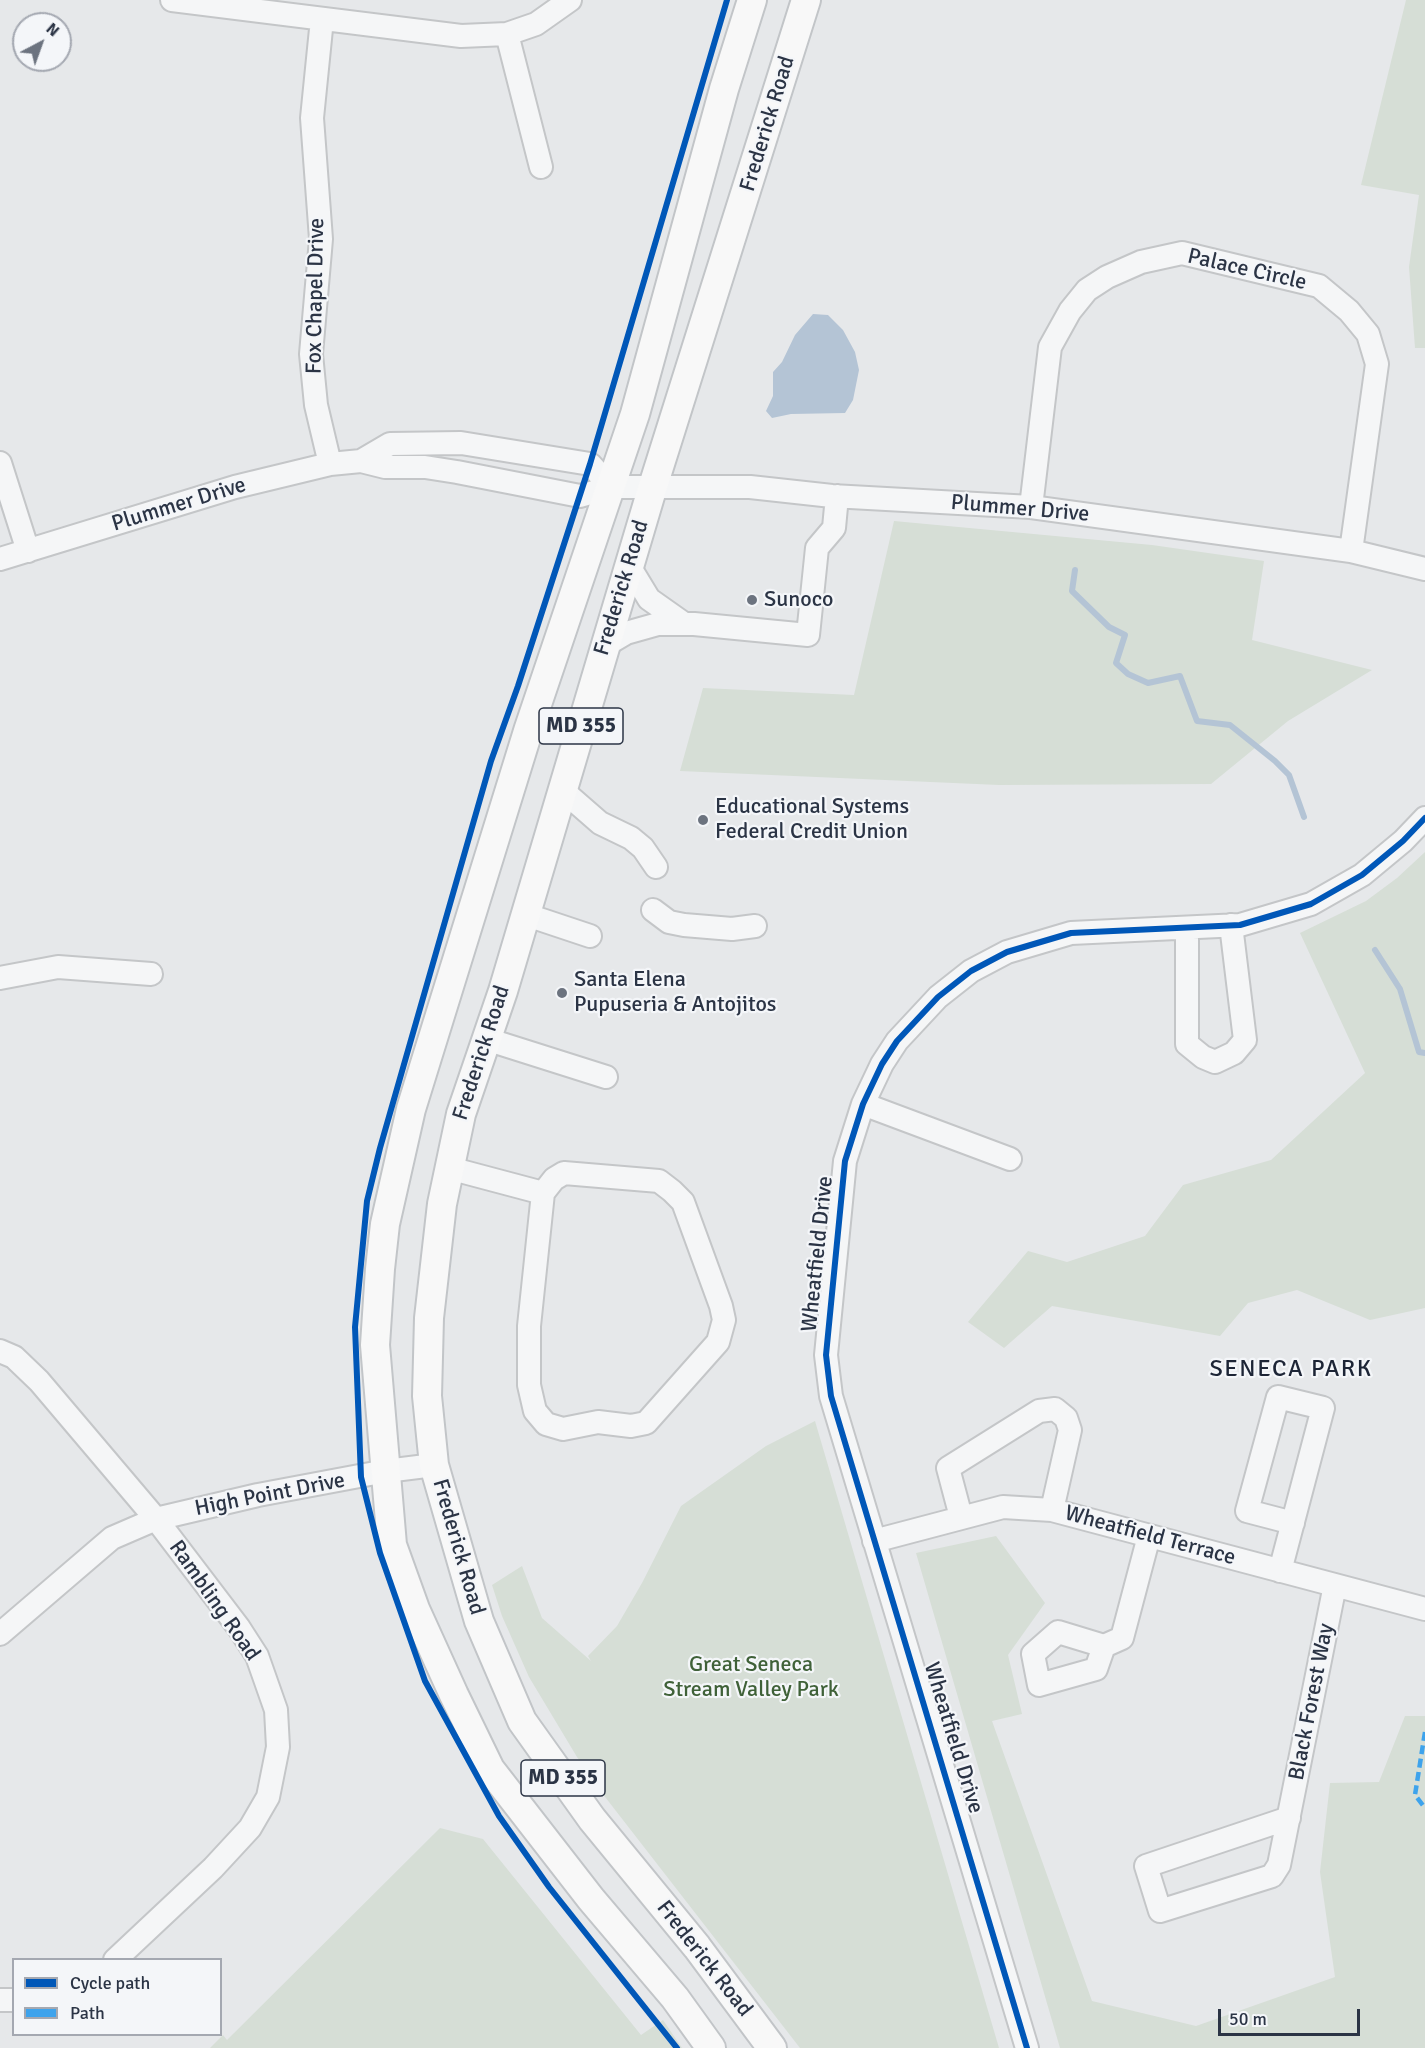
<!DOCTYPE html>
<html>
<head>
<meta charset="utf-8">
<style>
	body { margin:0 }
	#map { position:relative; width:1425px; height:2048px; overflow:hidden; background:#e6e8ea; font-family:Signika,sans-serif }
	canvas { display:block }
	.legend { position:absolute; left:12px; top:1958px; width:210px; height:78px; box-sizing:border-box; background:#f4f6f9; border:2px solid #a4a8b1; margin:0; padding:8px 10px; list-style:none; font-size:18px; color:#2b3445 }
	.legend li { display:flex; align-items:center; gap:12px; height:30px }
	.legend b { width:30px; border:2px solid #a4a8b1 }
	.north { position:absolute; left:12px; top:12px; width:60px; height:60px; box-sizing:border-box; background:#f4f6f9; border:2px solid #a4a8b1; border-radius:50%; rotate:41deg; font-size:16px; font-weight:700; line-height:24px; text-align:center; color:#2b3445 }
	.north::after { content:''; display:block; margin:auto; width:21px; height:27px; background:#6c737f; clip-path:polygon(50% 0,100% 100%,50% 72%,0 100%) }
	.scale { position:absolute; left:1218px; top:2009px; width:142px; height:27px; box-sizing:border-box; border:3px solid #2b3445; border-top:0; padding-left:8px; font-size:18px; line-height:21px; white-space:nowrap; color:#2b3445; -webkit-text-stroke:4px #f4f6f9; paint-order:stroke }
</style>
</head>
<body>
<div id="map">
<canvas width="1425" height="2048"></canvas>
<ul class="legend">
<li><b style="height:8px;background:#0057b8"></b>Cycle path</li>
<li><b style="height:8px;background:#3ea3ec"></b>Path</li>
</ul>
<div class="north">N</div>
<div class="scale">50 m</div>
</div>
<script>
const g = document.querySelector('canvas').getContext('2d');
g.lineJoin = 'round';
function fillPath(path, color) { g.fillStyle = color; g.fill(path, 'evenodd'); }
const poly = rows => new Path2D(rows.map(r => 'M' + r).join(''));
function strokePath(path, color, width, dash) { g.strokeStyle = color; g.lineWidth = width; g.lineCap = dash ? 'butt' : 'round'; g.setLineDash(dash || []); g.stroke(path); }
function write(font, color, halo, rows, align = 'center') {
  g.font = font + ' Signika,sans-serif'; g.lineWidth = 4.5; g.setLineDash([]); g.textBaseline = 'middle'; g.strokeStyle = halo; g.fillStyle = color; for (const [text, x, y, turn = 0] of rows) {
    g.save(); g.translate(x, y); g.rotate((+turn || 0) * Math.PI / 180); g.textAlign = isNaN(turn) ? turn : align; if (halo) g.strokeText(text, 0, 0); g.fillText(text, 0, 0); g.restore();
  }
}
fillPath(poly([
	[1406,0,1425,0,1425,348,1415,348,1409,267,1419,195,1361,185],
	[894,521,1152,545,1264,561,1252,640,1372,670,1288,721,1211,784,999,785,680,771,703,688,854,695],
	[1425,852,1425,1308,1370,1320,1297,1290,1248,1303,1220,1336,1052,1306,1004,1348,968,1322,1028,1251,1067,1262,1145,1236,1183,1185,1271,1160,1365,1073,1300,933,1366,901,1397,878],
	[815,1421,999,2048,800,2048,602,1793,577,1757,529,1677,502,1616,492,1585,522,1566,542,1618,591,1661,588,1656,617,1626,642,1583,681,1506,766,1446],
	[996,1536,1045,1603,1008,1655,1022,1714,992,1721,1092,2001,1196,2026,1335,1977,1320,1872,1330,1783,1379,1782,1405,1716,1425,1716,1425,2048,1060,2048,916,1553],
	[440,1828,483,1839,641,2035,663,2020,682,2048,210,2048,223,2035,227,2040]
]), '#d6ded6');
fillPath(poly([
	[813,314,828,315,843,330,855,352,859,370,853,400,845,413,791,414,772,418,766,411,773,396,773,372,782,362,795,335]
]), '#b4c4d5');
strokePath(poly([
	[1075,570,1072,591,1109,627,1125,635,1116,663,1128,674,1148,683,1180,676,1197,721,1230,725,1275,761,1289,775,1304,817],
	[1375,950,1400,989,1419,1052,1425,1053]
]), '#b4c4d5', 6);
const minor = poly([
	[172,0,461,36,507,34,536,24,570,0],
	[322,19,312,118,321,239,311,354,316,405,330,464],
	[507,34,541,167],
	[361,461,390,444,461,443,590,464,611,487],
	[0,463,28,551],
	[1031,507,1050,347,1070,311,1087,290,1107,277,1141,262,1182,253,1319,286,1349,311,1368,334,1377,364,1351,551],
	[0,559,235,487,330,464,361,461,385,467,425,467,457,472,580,496,611,487,750,487,832,496,1031,507,1351,551,1425,569],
	[629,566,649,599,683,623],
	[604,646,626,633,658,624,694,624,808,635,817,548,834,528,837,496],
	[561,789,600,823,631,838,643,848,656,867],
	[653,910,669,922,684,925,732,929,755,926],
	[524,914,590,936],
	[1187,928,1187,1044,1203,1057,1215,1062,1234,1053,1245,1040,1231,925],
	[0,978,58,967,151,974],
	[486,1039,606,1077],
	[863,1104,1010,1159],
	[449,1168,543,1193],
	[564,1173,659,1181,672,1191,683,1202,721,1306,724,1320,718,1342,646,1423,631,1426,598,1422,563,1429,546,1424,535,1411,529,1385,529,1326,543,1193,554,1179,564,1173],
	[0,1351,14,1357,39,1381,156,1519,239,1628,257,1656,276,1710,278,1747,268,1797,250,1828,213,1868,115,1960],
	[961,1517,948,1468,1039,1411,1055,1409,1066,1418,1070,1430,1052,1510],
	[874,1541,1003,1507,1052,1510,1425,1609],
	[1280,1571,1323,1408,1278,1397,1247,1511,1293,1523],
	[0,1634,112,1538,156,1519,258,1495,386,1471,434,1465],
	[1104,1646,1058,1632,1033,1654,1039,1685,1096,1669,1104,1646,1122,1638,1149,1536],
	[1289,1818,1146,1866,1160,1911,1272,1876,1279,1865,1335,1585],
	[0,2000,14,2000],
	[1027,2048,831,1396,826,1355,845,1161,863,1104,882,1064,897,1041,938,997,971,971,1007,952,1071,933,1240,925,1311,904,1362,875,1403,841,1425,818]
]);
const major = poly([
	[711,2048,675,1998,591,1899,490,1769,454,1695,415,1609,392,1545,375,1345,380,1269,385,1224,411,1109,529,728,635,414,724,89,752,0],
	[772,2048,697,1947,592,1819,522,1721,479,1621,434,1465,427,1396,429,1318,442,1204,461,1114,503,991,653,486,806,0]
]);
strokePath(minor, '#c4c6c8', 26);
strokePath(major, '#c2c5c8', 32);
strokePath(minor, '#f5f6f7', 22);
strokePath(major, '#f8f8f8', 28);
strokePath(poly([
	[1425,1732,1415,1795,1425,1808]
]), '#3ea3ec', 4.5, [9, 4.5]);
strokePath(poly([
	[677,2048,549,1887,499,1816,425,1681,380,1553,361,1477,355,1327,367,1201,380,1148,491,761,518,686,590,464,727,0],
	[1027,2048,831,1396,826,1355,845,1161,863,1104,882,1064,897,1041,938,997,971,971,1007,952,1071,933,1240,925,1311,904,1362,875,1403,841,1425,818]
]), '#0057b8', 6);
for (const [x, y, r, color] of [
	[752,600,6,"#6c737f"],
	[703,820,6,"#6c737f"],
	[562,993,6,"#6c737f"]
]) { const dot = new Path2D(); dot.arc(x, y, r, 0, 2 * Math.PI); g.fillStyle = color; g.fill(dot); strokePath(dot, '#f4f6f9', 2); }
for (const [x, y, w] of [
	[581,726,84],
	[563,1778,84]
]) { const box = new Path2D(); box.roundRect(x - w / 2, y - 18, w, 36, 4.5); g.fillStyle = '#f4f6f9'; g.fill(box); strokePath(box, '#2b3445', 1.5); }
write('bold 21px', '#2b3445', null, [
	["MD 355",581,726],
	["MD 355",563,1778]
]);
write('22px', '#2b3445', '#f4f6f9', [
	["Frederick Road",768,124,-73],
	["Palace Circle",1247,270,13],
	["Fox Chapel Drive",316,296,-89],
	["Plummer Drive",179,505,-17],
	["Plummer Drive",1020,509,5],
	["Frederick Road",622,588,-73],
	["Frederick Road",482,1053,-72],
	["Wheatfield Drive",818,1254,-84],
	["High Point Drive",270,1495,-11],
	["Wheatfield Terrace",1150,1536,15],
	["Frederick Road",458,1547,74],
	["Rambling Road",214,1601,55],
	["Black Forest Way",1312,1702,-79],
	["Wheatfield Drive",953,1738,73],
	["Frederick Road",704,1959,52]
]);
write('22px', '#2b3445', '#f4f6f9', [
	["Sunoco",764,600],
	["Educational Systems",715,807],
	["Federal Credit Union",715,832],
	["Santa Elena",574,980],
	["Pupuseria & Antojitos",574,1005]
], 'left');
write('22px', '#3f6138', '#f4f6f9', [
	["Great Seneca",751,1665],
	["Stream Valley Park",751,1690]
]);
g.letterSpacing = '1.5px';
write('24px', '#1d2536', '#f4f6f9', [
	["SENECA PARK",1291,1370]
]);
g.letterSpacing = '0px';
</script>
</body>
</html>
